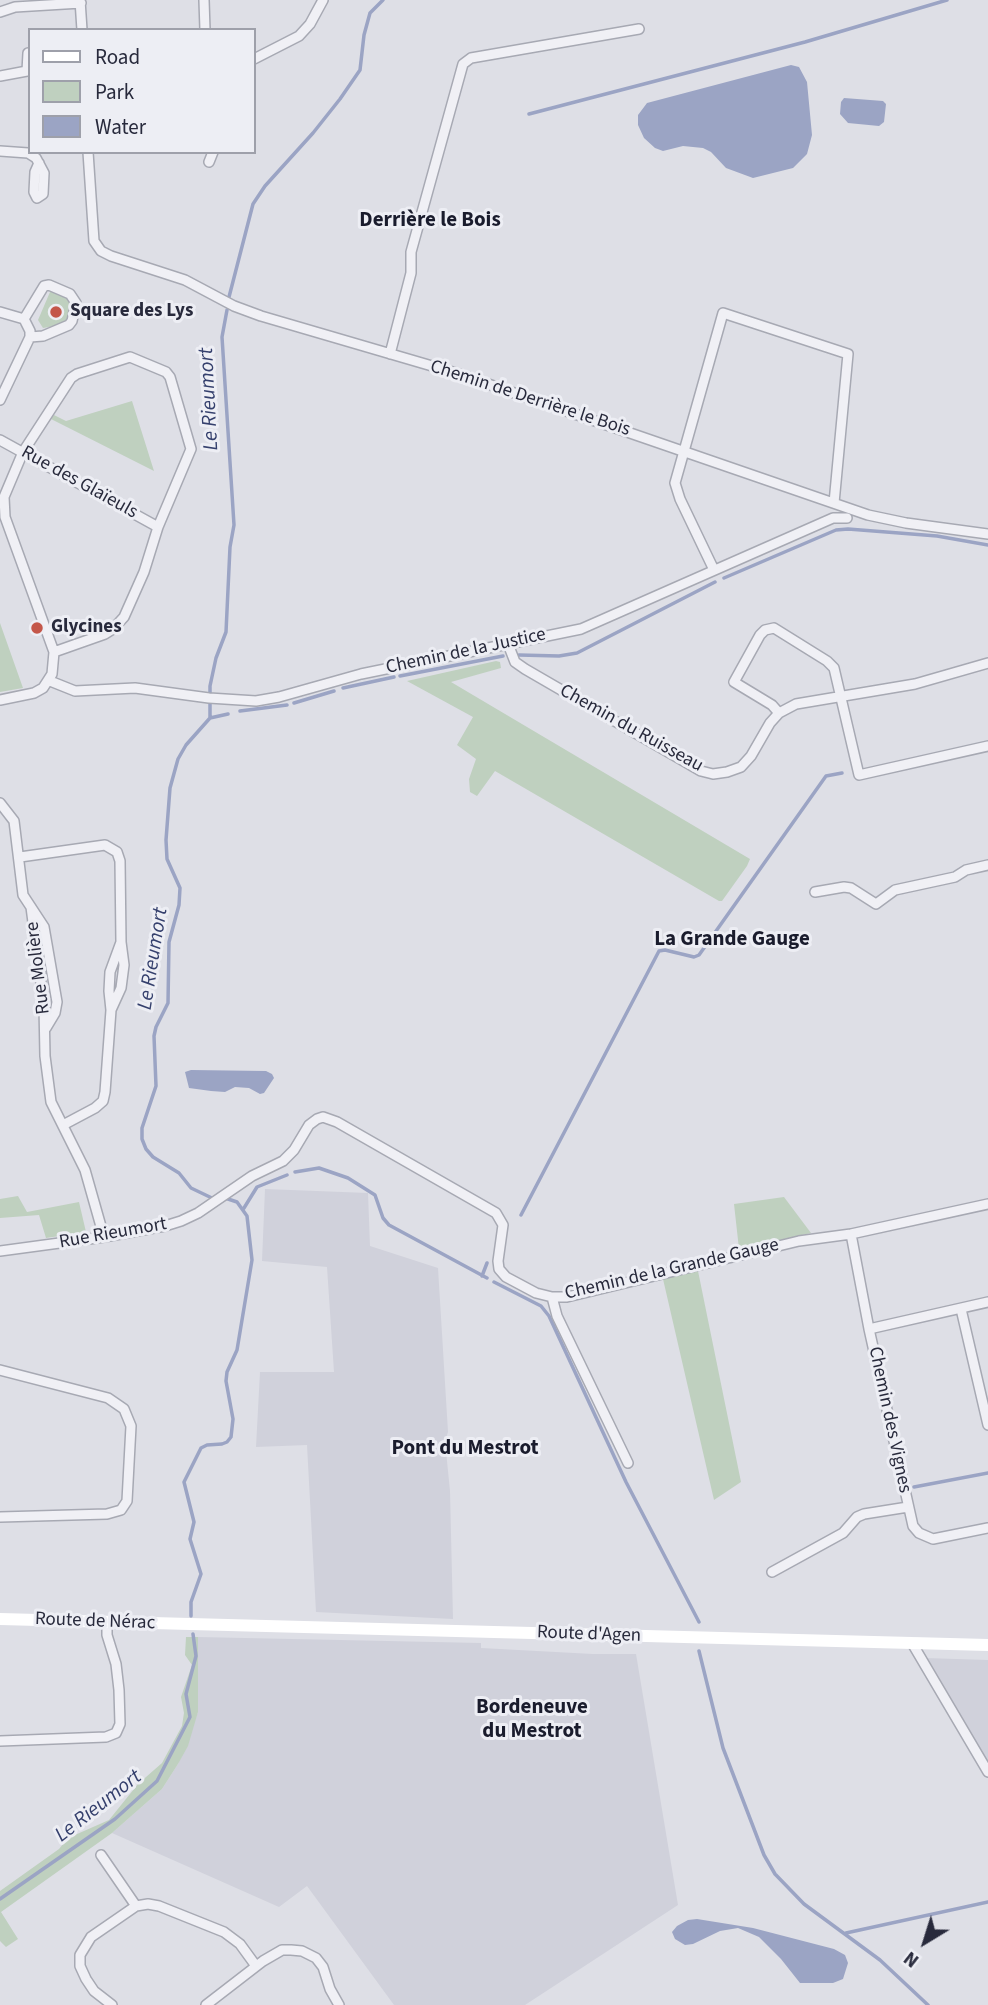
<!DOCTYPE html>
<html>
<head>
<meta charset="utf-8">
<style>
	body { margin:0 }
	#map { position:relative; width:988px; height:2005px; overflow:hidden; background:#dedfe6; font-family:"Source Sans 3",sans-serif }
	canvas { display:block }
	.legend { position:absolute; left:28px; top:28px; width:228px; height:126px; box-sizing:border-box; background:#edeef4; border:2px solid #9ea0aa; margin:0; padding:9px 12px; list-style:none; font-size:21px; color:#282a3c }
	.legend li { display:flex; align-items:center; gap:14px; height:35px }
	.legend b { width:35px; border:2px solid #9ea0aa }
	.north { position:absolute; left:890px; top:1907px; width:70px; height:70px; -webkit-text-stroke:5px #edeef4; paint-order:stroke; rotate:218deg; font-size:19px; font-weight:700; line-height:28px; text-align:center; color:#282a3c }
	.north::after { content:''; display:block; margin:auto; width:24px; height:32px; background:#282a3c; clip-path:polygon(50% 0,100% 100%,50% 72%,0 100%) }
</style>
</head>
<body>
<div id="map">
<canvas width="988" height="2005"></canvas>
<ul class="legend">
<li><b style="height:9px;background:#fff"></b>Road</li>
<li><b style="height:19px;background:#bfd0bf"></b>Park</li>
<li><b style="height:19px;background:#9ba4c4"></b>Water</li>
</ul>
<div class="north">N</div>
</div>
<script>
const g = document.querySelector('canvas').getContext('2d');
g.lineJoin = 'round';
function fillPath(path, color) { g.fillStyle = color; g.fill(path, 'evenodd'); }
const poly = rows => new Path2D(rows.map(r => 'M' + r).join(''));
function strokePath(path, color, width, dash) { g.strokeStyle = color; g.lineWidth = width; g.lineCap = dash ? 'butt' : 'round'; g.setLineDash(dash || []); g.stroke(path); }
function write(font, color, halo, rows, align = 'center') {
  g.font = font + ' "Source Sans 3",sans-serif'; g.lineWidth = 6; g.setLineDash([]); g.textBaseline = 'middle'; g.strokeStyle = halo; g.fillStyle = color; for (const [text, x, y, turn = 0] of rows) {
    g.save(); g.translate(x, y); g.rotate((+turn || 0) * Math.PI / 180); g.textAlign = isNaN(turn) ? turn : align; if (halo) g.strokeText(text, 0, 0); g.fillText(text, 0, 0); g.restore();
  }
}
fillPath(poly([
	[265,1189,368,1193,370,1246,438,1268,448,1432,445,1441,450,1491,453,1619,316,1612,307,1445,256,1447,260,1372,334,1372,327,1267,262,1261],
	[198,1637,481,1643,481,1648,593,1654,636,1654,678,1905,525,2005,394,2005,307,1886,279,1907,112,1833,162,1789,178,1764,198,1712],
	[925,1658,988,1660,988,1766]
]), '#d0d1db');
fillPath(poly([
	[53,291,67,296,72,303,70,319,61,325,43,328,38,320,50,292],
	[132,401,154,471,51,419,54,415,66,421],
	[0,623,23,688,0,692],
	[496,661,500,662,501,668,451,682,750,859,747,866,722,901,719,901,495,771,477,796,470,792,469,779,476,759,457,745,473,717,407,681],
	[18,1196,27,1212,79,1202,86,1232,46,1238,39,1215,0,1218,0,1199],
	[784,1197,811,1233,739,1249,734,1204],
	[698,1271,741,1482,714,1500,663,1279],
	[186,1637,198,1637,198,1712,188,1746,178,1764,162,1789,112,1833,1,1912,18,1939,6,1947,0,1941,0,1891,59,1849,68,1838,109,1820,138,1784,162,1763,182,1726,184,1713,181,1697,192,1665,185,1655]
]), '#bfd0bf');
fillPath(poly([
	[791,65,799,67,807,82,812,135,807,154,793,168,753,178,726,168,711,152,703,148,683,146,663,151,655,148,644,138,638,125,638,115,647,103],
	[844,98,883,101,886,104,884,122,879,126,848,123,840,114,841,102],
	[191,1070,266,1071,272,1074,274,1078,264,1093,260,1094,249,1088,235,1087,225,1092,211,1091,189,1088,185,1072],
	[697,1919,753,1928,834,1949,845,1955,848,1963,843,1979,833,1983,800,1983,781,1959,759,1937,738,1928,720,1931,693,1944,685,1945,675,1939,672,1932,677,1926,688,1920]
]), '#9ba4c4');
strokePath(poly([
	[529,114,805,42,947,0],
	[229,297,253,204,265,186,313,133,340,99,360,70,364,35,370,13,383,0],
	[724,578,836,530,848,529,937,536,988,545],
	[519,655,559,656,577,653,715,582],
	[400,676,503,656],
	[343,688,394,677],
	[210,695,210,686,216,658,226,632,230,547,234,525,222,337,227,310],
	[210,700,210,718,186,745,178,759,170,788,166,840,167,859,180,888,179,905,169,942,168,1003,156,1027,154,1036,156,1086,142,1128,142,1139,146,1149,153,1157,179,1173,191,1188,214,1199],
	[294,703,334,691],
	[240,711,287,705],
	[210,718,228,714],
	[295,1172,319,1168,348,1178,375,1195,383,1218,389,1225,487,1278],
	[244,1208,257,1187,287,1175],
	[521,1215,659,951,665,950,694,957,699,955,826,776,842,773],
	[482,1276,487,1263],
	[494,1282,541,1306,549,1316,626,1482,699,1622],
	[914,1487,988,1473],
	[191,1616,191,1602,201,1574,190,1539,194,1522,184,1482,201,1448,207,1445,222,1444,227,1442,231,1437,233,1419,226,1381,227,1372,237,1350,252,1260,247,1216,237,1202,225,1198],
	[699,1651,723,1748,764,1855,775,1874,804,1904,880,1960,928,2005],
	[0,1899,115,1819,157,1781,190,1717,186,1694,196,1656,193,1634],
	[846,1933,988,1902]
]), '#9ba4c4', 3.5);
const street = poly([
	[80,0,82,30],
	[204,0,205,30],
	[0,12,15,7,81,3],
	[254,59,299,36,310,24,323,0],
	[0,76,27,71,28,53],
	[0,151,28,153,36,158,44,173,43,194,37,198,34,192,35,172,39,163],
	[88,152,94,241,101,251,111,256,185,280,234,306,261,316,456,373,868,515,906,523,988,534],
	[209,162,213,152],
	[0,312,24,319,30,331,30,337,0,400],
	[24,319,44,286,49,285,70,294,76,303,72,321,69,325,43,336,30,337],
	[390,354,411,273,411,252,463,64,471,58,639,29],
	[0,440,158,527],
	[714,570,680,499,675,483,723,313,848,354,834,503],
	[508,644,515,662,525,669,701,771,713,774,727,772,741,767,751,756,770,723,779,713,796,704,915,684,988,663],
	[50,681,75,691,135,688,209,698,256,701,279,697,361,674,581,629,833,518,847,518],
	[0,700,34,693,43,688,52,674,54,652,5,517,4,497,23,452,71,378,77,374,130,357,166,372,170,377,191,449,158,527,144,572,124,617,113,629,105,634,54,652],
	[779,713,772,705,734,682,760,635,765,630,774,628,827,661,834,668,859,775,988,746],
	[0,803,14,821,23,895,44,927,57,1002,55,1013,46,1028],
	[20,857,105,845,117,852,120,861,121,942,124,965,121,988,111,1010],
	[815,892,844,887,851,888,876,904,895,890,955,877,966,870,988,865],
	[31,907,44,1006,45,1056,51,1102,85,1170,104,1237],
	[63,1125,95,1108,103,1101,105,1092,111,1010,109,991,110,972,121,942],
	[851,1234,869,1329,913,1526,919,1533,933,1539,988,1528],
	[0,1251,104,1237,165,1226,181,1221,198,1213,252,1176,283,1161,294,1150,309,1125,317,1119,323,1117,337,1122,496,1213,503,1225,498,1261,499,1269,506,1277,536,1293,552,1297,567,1297,799,1241,851,1234,988,1204],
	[552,1297,557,1316,628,1463],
	[961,1309,988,1425],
	[869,1329,988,1302],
	[0,1370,108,1398,124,1409,131,1426,127,1501,121,1510,107,1514,0,1517],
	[772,1572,843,1533,857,1517,864,1514,908,1507],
	[912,1643,988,1772],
	[0,1741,106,1737,116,1733,120,1724,119,1690,116,1664,107,1635,107,1623],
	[101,1855,136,1906],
	[112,2005,94,1991,86,1979,80,1966,80,1955,91,1937,136,1906,148,1904,159,1906,224,1932,240,1944,256,1966],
	[206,2005,263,1961,282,1950,291,1950,302,1951,316,1958,323,1967,330,1989,339,2005]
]);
strokePath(street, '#a7a9b3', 12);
strokePath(street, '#f0f0f5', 9);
strokePath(poly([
	[0,1619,988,1645]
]), '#fff', 12);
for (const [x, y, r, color] of [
	[56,312,7,"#c4574a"],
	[37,628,7,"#c4574a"]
]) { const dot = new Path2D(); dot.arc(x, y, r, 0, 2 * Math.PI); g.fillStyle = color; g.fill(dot); strokePath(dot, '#edeef4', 2.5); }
write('bold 19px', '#282a3c', '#edeef4', [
	["Square des Lys",70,312],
	["Glycines",51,628]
], 'left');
write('19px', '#282a3c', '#edeef4', [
	["Chemin de Derrière le Bois",530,399,18],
	["Rue des Glaïeuls",79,483,29],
	["Chemin de la Justice",466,652,-12],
	["Chemin du Ruisseau",631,729,29],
	["Rue Molière",39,968,-97],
	["Rue Rieumort",113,1234,-10],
	["Chemin de la Grande Gauge",672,1270,-13],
	["Chemin des Vignes",889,1420,78],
	["Route de Nérac",95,1622,2],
	["Route d'Agen",589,1635,2]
]);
write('bold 21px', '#1a1c2d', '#edeef4', [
	["Derrière le Bois",430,221],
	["La Grande Gauge",732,940],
	["Pont du Mestrot",465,1449],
	["Bordeneuve",532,1708],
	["du Mestrot",532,1732]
]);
write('italic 21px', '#35406d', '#edeef4', [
	["Le Rieumort",210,399,-93],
	["Le Rieumort",154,959,-81],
	["Le Rieumort",99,1807,-38]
]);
</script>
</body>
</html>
